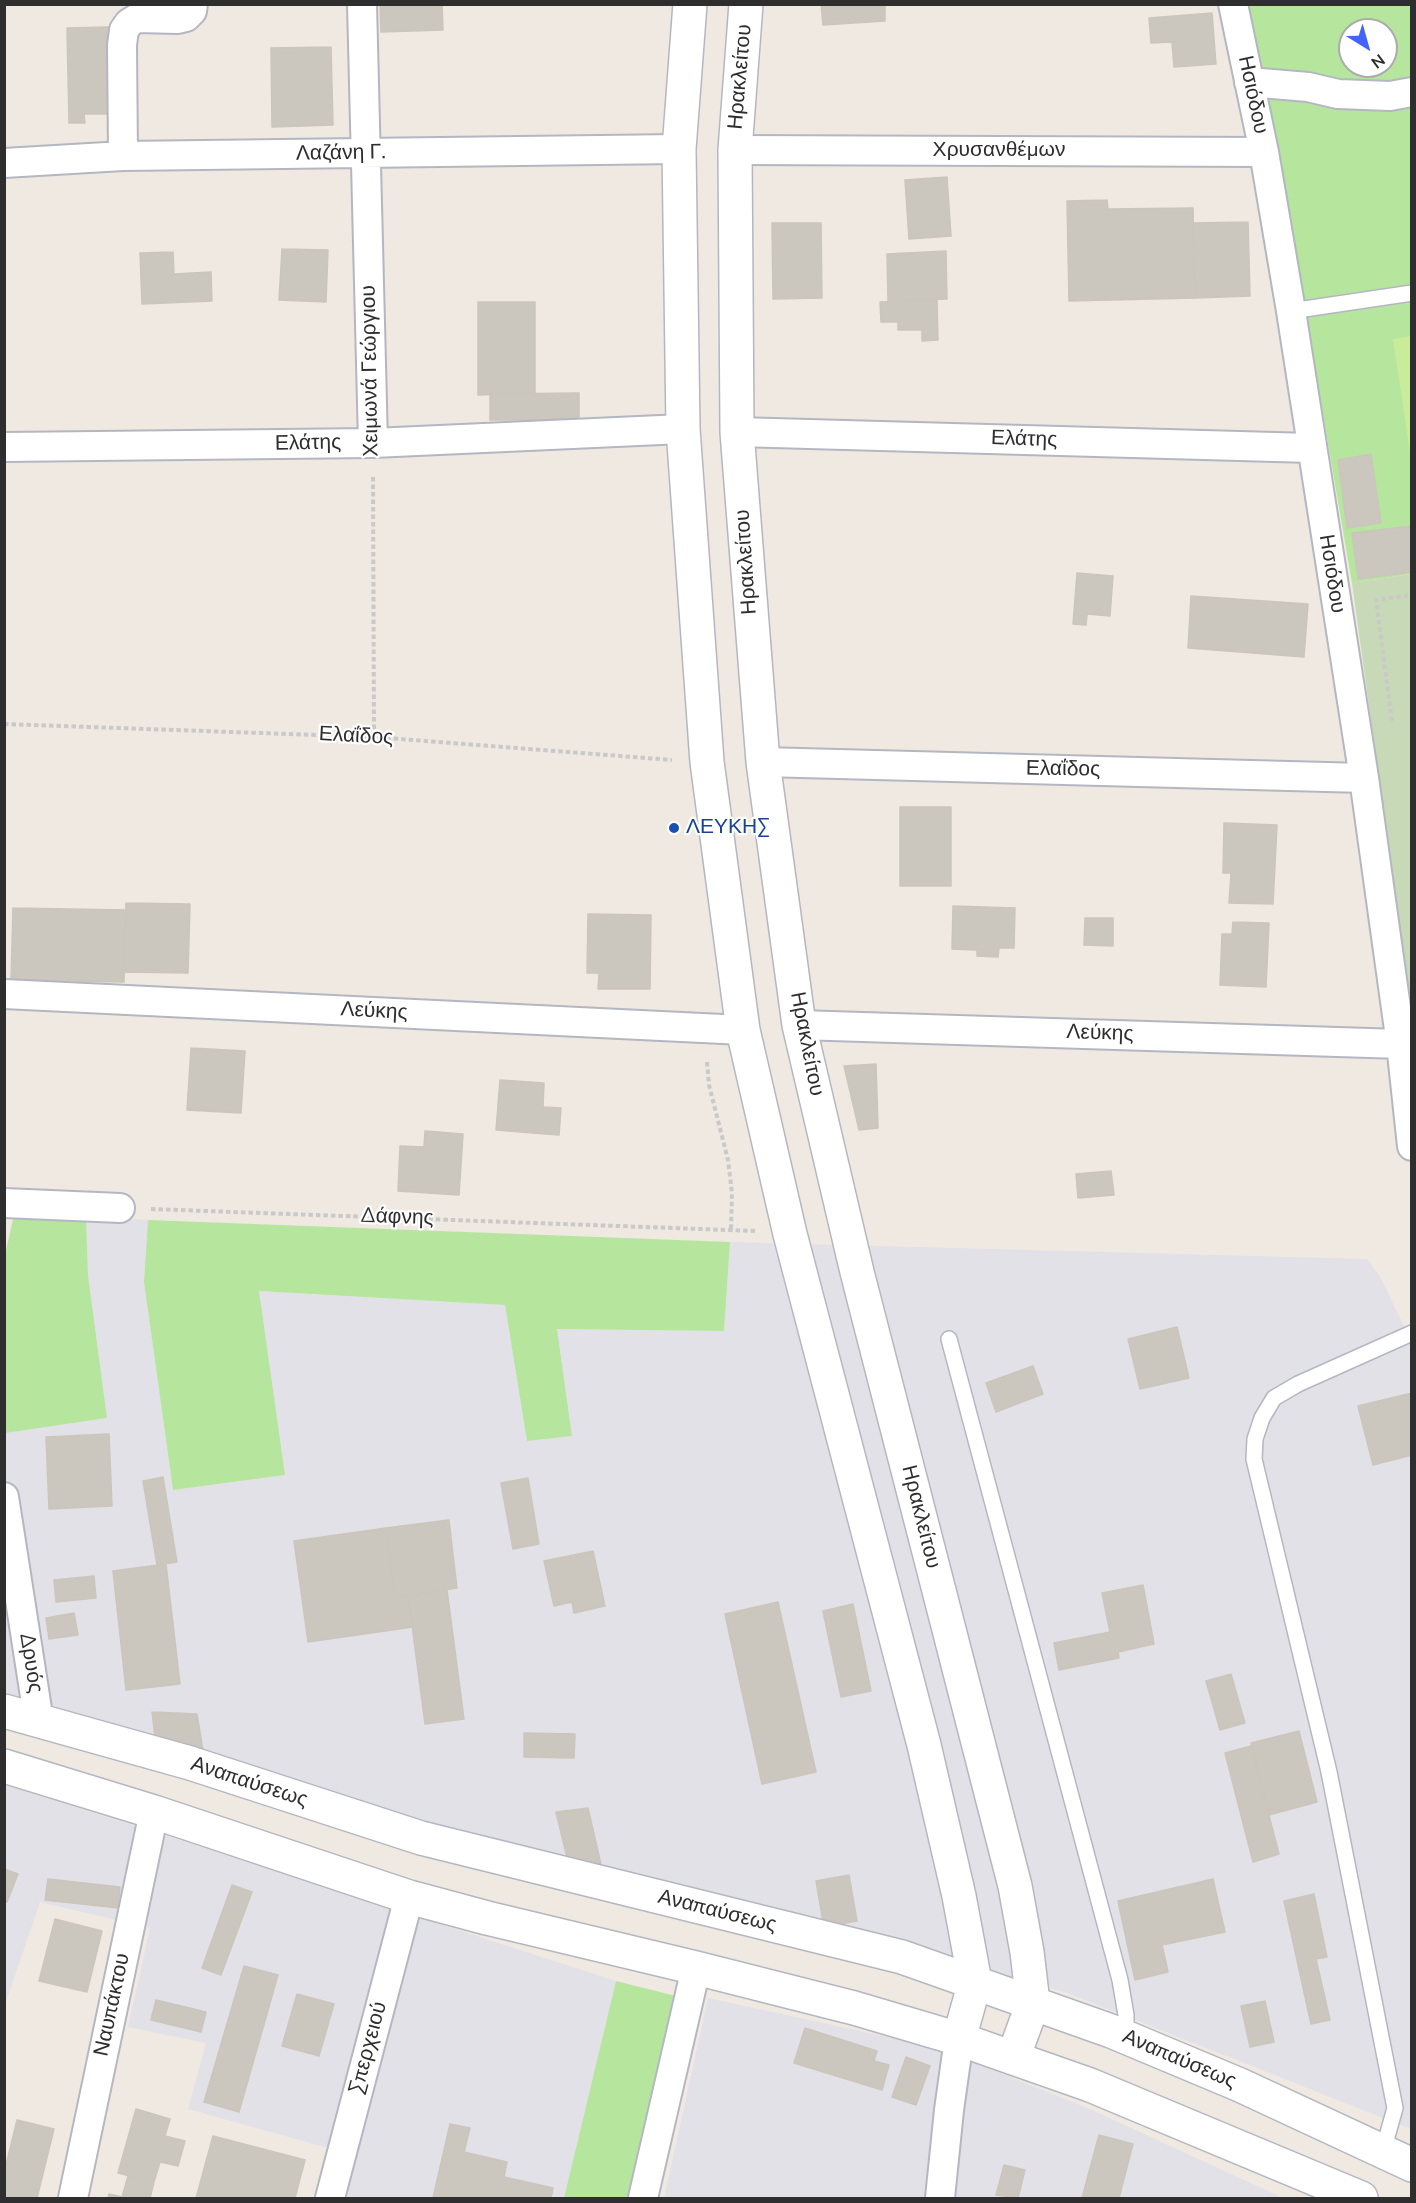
<!DOCTYPE html>
<html>
<head>
<meta charset="utf-8">
<style>
	body { margin:0 }
	#map { position:relative; width:1416px; height:2203px; overflow:hidden; background:#efe9e1; font-family:"Nunito Sans",sans-serif }
	canvas { display:block }
	.frame { position:absolute; inset:0; border:6px solid #2e2e2e; pointer-events:none }
	.north { position:absolute; left:1338px; top:18px; width:60px; height:60px; box-sizing:border-box; background:#fff; border:2px solid #ababab; border-radius:50%; rotate:143deg; font-size:16px; font-weight:700; line-height:24px; text-align:center; color:#2e2e2e }
	.north::after { content:''; display:block; margin:auto; width:21px; height:27px; background:#4264fb; clip-path:polygon(50% 0,100% 100%,50% 72%,0 100%) }
</style>
</head>
<body>
<div id="map">
<canvas width="1416" height="2203"></canvas>
<div class="frame"></div>
<div class="north">N</div>
</div>
<script>
const g = document.querySelector('canvas').getContext('2d');
g.lineJoin = 'round';
function fillPath(path, color) { g.fillStyle = color; g.fill(path, 'evenodd'); }
const poly = rows => new Path2D(rows.map(r => 'M' + r).join(''));
function strokePath(path, color, width, dash) { g.strokeStyle = color; g.lineWidth = width; g.lineCap = dash ? 'butt' : 'round'; g.setLineDash(dash || []); g.stroke(path); }
function write(font, color, halo, rows, align = 'center') {
  g.font = font + ' "Nunito Sans",sans-serif'; g.lineWidth = 4.5; g.setLineDash([]); g.textBaseline = 'middle'; g.strokeStyle = halo; g.fillStyle = color; for (const [text, x, y, turn = 0] of rows) {
    g.save(); g.translate(x, y); g.rotate((+turn || 0) * Math.PI / 180); g.textAlign = isNaN(turn) ? turn : align; if (halo) g.strokeText(text, 0, 0); g.fillText(text, 0, 0); g.restore();
  }
}
fillPath(poly([
	[86,1217,148,1220,144,1282,173,1490,285,1475,258,1291,505,1305,527,1441,572,1435,557,1329,724,1331,730,1242,1367,1259,1381,1278,1412,1343,1411,2129,1067,1993,959,1964,529,1866,5,1699,4,1433,107,1418,88,1275],
	[5,1785,183,1841,616,1981,564,2198,335,2198,346,2153,188,2109,206,2043,128,2027,150,1928,40,1902,5,2005],
	[708,1998,938,2048,1090,2109,1283,2198,664,2198]
]), '#e3e1e8');
fillPath(poly([
	[1246,5,1411,5,1411,574,1352,583,1305,309],
	[1350,30,1386,30,1386,66,1350,66],
	[14,1215,86,1217,88,1275,107,1418,5,1433,4,1259],
	[148,1220,730,1242,724,1331,557,1329,572,1436,527,1441,505,1305,259,1291,285,1475,173,1490,144,1282],
	[616,1981,680,1997,633,2198,564,2198]
]), '#b6e59e');
fillPath(poly([
	[1411,574,1412,574,1411,1009,1352,583]
]), '#c8d9b8');
fillPath(poly([
	[1411,336,1412,336,1411,459,1393,339]
]), '#c9ec9a');
const building = poly([
	[380,4,442,4,443,30,381,32,380,4],
	[821,4,885,4,885,21,823,25,821,4],
	[1212,13,1216,64,1174,67,1172,42,1151,43,1149,18,1212,13],
	[109,27,110,114,84,114,85,123,69,123,67,28,109,27],
	[331,47,333,125,272,127,271,48,331,47],
	[947,177,951,236,909,239,905,180,947,177],
	[1107,200,1108,209,1193,208,1195,298,1069,301,1067,201,1107,200],
	[1248,222,1250,296,1195,298,1193,223,1248,222],
	[772,223,821,223,822,298,773,299,772,223],
	[282,249,328,250,326,302,279,300,282,249],
	[946,251,947,299,888,301,887,254,946,251],
	[173,252,174,274,211,272,212,301,142,304,140,253,173,252],
	[937,300,938,340,922,341,922,330,898,330,898,322,881,322,880,302,937,300],
	[478,302,535,302,535,393,478,395,478,302],
	[579,393,579,420,490,420,490,394,579,393],
	[1371,454,1381,523,1347,528,1338,460,1371,454],
	[1412,526,1412,572,1358,579,1352,533,1412,526],
	[1077,573,1113,576,1110,616,1087,614,1086,625,1073,624,1077,573],
	[1191,596,1308,604,1304,657,1188,648,1191,596],
	[900,807,951,807,951,886,900,886,900,807],
	[1224,823,1277,825,1273,904,1229,903,1231,873,1223,873,1224,823],
	[126,903,190,904,188,973,124,972,126,903],
	[953,906,1015,908,1014,948,999,948,998,957,977,956,977,950,952,949,953,906],
	[13,908,126,910,124,982,11,980,13,908],
	[588,914,651,915,650,989,598,989,599,973,587,973,588,914],
	[1085,918,1113,918,1113,946,1084,945,1085,918],
	[1233,922,1269,923,1266,987,1220,985,1222,934,1232,934,1233,922],
	[191,1048,245,1051,241,1113,187,1110,191,1048],
	[876,1064,878,1128,859,1130,844,1066,876,1064],
	[500,1080,544,1083,543,1107,561,1108,559,1135,496,1130,500,1080],
	[425,1131,463,1134,459,1195,398,1191,400,1146,424,1147,425,1131],
	[1111,1171,1114,1195,1078,1198,1076,1174,1111,1171],
	[1177,1327,1189,1378,1140,1389,1128,1339,1177,1327],
	[1033,1366,1043,1394,996,1412,986,1383,1033,1366],
	[1412,1393,1412,1455,1373,1465,1358,1406,1412,1393],
	[109,1434,112,1506,49,1509,46,1437,109,1434],
	[163,1477,177,1562,157,1565,143,1481,163,1477],
	[528,1478,539,1544,513,1549,501,1483,528,1478],
	[449,1520,457,1588,395,1597,386,1528,449,1520],
	[386,1528,395,1597,408,1595,413,1627,308,1642,294,1541,386,1528],
	[593,1551,605,1606,574,1613,572,1602,554,1606,544,1561,593,1551],
	[166,1564,180,1684,126,1690,113,1571,166,1564],
	[94,1576,96,1598,56,1602,54,1580,94,1576],
	[1143,1585,1154,1644,1118,1652,1119,1658,1059,1670,1054,1643,1110,1632,1102,1593,1143,1585],
	[447,1590,464,1719,425,1724,408,1595,447,1590],
	[778,1602,816,1772,762,1784,725,1614,778,1602],
	[853,1604,871,1691,841,1697,823,1611,853,1604],
	[74,1613,78,1635,49,1639,46,1618,74,1613],
	[1231,1674,1245,1723,1220,1730,1206,1681,1231,1674],
	[152,1712,197,1714,203,1751,155,1737,152,1712],
	[1299,1731,1317,1802,1269,1815,1251,1743,1299,1731],
	[524,1733,575,1734,574,1758,524,1757,524,1733],
	[1251,1746,1279,1854,1253,1862,1225,1753,1251,1746],
	[588,1808,603,1873,569,1866,556,1812,588,1808],
	[4,1869,18,1874,7,1902,4,1901,4,1869],
	[849,1875,857,1921,824,1927,816,1881,849,1875],
	[48,1879,120,1887,118,1908,45,1900,48,1879],
	[1213,1879,1225,1932,1162,1945,1168,1972,1135,1980,1118,1901,1213,1879],
	[232,1885,252,1892,221,1975,202,1968,232,1885],
	[1314,1894,1327,1957,1316,1959,1330,2020,1311,2024,1284,1901,1314,1894],
	[55,1919,102,1931,87,1992,39,1981,55,1919],
	[244,1966,278,1975,239,2112,204,2102,244,1966],
	[297,1994,334,2004,319,2056,282,2046,297,1994],
	[156,2000,206,2012,201,2032,151,2020,156,2000],
	[1265,2001,1274,2042,1250,2047,1241,2006,1265,2001],
	[805,2028,877,2051,874,2061,889,2065,882,2090,794,2063,805,2028],
	[906,2057,930,2066,916,2105,892,2097,906,2057],
	[136,2109,170,2119,165,2136,185,2141,178,2166,160,2162,154,2182,118,2173,136,2109],
	[17,2120,54,2129,37,2198,4,2198,4,2173,17,2120],
	[450,2124,470,2128,464,2152,507,2162,504,2177,553,2188,551,2198,433,2198,450,2124],
	[1099,2135,1133,2144,1119,2198,1082,2198,1099,2135],
	[213,2136,305,2160,295,2198,196,2198,213,2136],
	[1004,2165,1025,2170,1018,2198,996,2195,1004,2165],
	[128,2176,154,2182,150,2198,108,2198,109,2194,122,2197,128,2176]
]);
fillPath(building, '#cbc7bf');
strokePath(building, '#cbc5ba', 1.5);
const lane = poly([
	[1291,311,1412,293],
	[949,1339,1120,1980,1126,2015,1126,2038],
	[1383,2151,1395,2108,1329,1772,1254,1459,1255,1439,1262,1418,1274,1398,1298,1384,1412,1333]
]);
const street = poly([
	[362,4,373,443],
	[1233,4,1264,152,1291,311,1364,778,1401,1044,1412,1146],
	[1249,82,1308,87,1338,94,1390,96,1412,92],
	[735,150,1264,152],
	[123,156,122,45,124,30,129,23,137,18,178,19,186,17,192,11,193,4],
	[4,163,123,156,679,149],
	[737,432,1311,448],
	[4,447,373,443,683,429],
	[763,762,1364,778],
	[4,994,743,1030],
	[799,1025,1401,1044],
	[4,1203,120,1208],
	[4,1497,39,1722],
	[73,2198,154,1812],
	[330,2198,409,1897],
	[643,2198,696,1968],
	[940,2198,949,2110,959,2039]
]);
const secondary = poly([
	[690,4,679,149,683,429,707,762,743,1030,790,1234,924,1745,959,1896,975,1982,959,2039],
	[746,4,735,150,737,432,763,762,799,1025,857,1272,1015,1886,1027,1952,1033,2003,1013,2058],
	[4,1711,190,1763,421,1838,902,1957,1111,2031,1240,2085,1412,2165],
	[4,1766,154,1812,409,1897,487,1918,696,1968,854,2008,959,2039,1090,2085,1361,2198]
]);
strokePath(lane, '#b4b7c1', 18);
strokePath(street, '#b4b7c1', 32);
strokePath(secondary, '#b4b7c1', 36);
strokePath(poly([
	[373,477,374,737],
	[1392,721,1376,600,1412,595],
	[4,724,374,737,672,760],
	[707,1062,709,1085,728,1160,732,1193,731,1229],
	[151,1209,755,1231]
]), '#c9c9c9', 4, [4.5, 3]);
strokePath(lane, '#fff', 15);
strokePath(street, '#fff', 28);
strokePath(secondary, '#fff', 33);
for (const [x, y, r, color] of [
	[674,828,6,"#1a4fb4"]
]) { const dot = new Path2D(); dot.arc(x, y, r, 0, 2 * Math.PI); g.fillStyle = color; g.fill(dot); strokePath(dot, '#fff', 2); }
write('21px', '#2e2e2e', '#fff', [
	["Ηρακλείτου",741,77,-85],
	["Ησιόδου",1252,95,78],
	["Χρυσανθέμων",999,151],
	["Λαζάνη Γ.",341,154,-1],
	["Χειμωνά Γεώργιου",371,371,-91],
	["Ελάτης",1024,440,2],
	["Ελάτης",308,444,-1],
	["Ηρακλείτου",747,562,-94],
	["Ησιόδου",1331,574,81],
	["Ελαΐδος",356,737,3],
	["Ελαΐδος",1063,770,1],
	["Λεύκης",374,1012,3],
	["Λεύκης",1100,1034,2],
	["Ηρακλείτου",806,1044,79],
	["Δάφνης",397,1218,2],
	["Ηρακλείτου",920,1517,76],
	["Δρυός",30,1663,81],
	["Αναπαύσεως",249,1783,18],
	["Αναπαύσεως",717,1912,14],
	["Ναυπάκτου",113,2005,-78],
	["Σπερχειού",369,2048,-75],
	["Αναπαύσεως",1179,2060,23]
]);
write('21px', '#164399', '#fff', [
	["ΛΕΥΚΗΣ",686,828]
], 'left');
</script>
</body>
</html>
